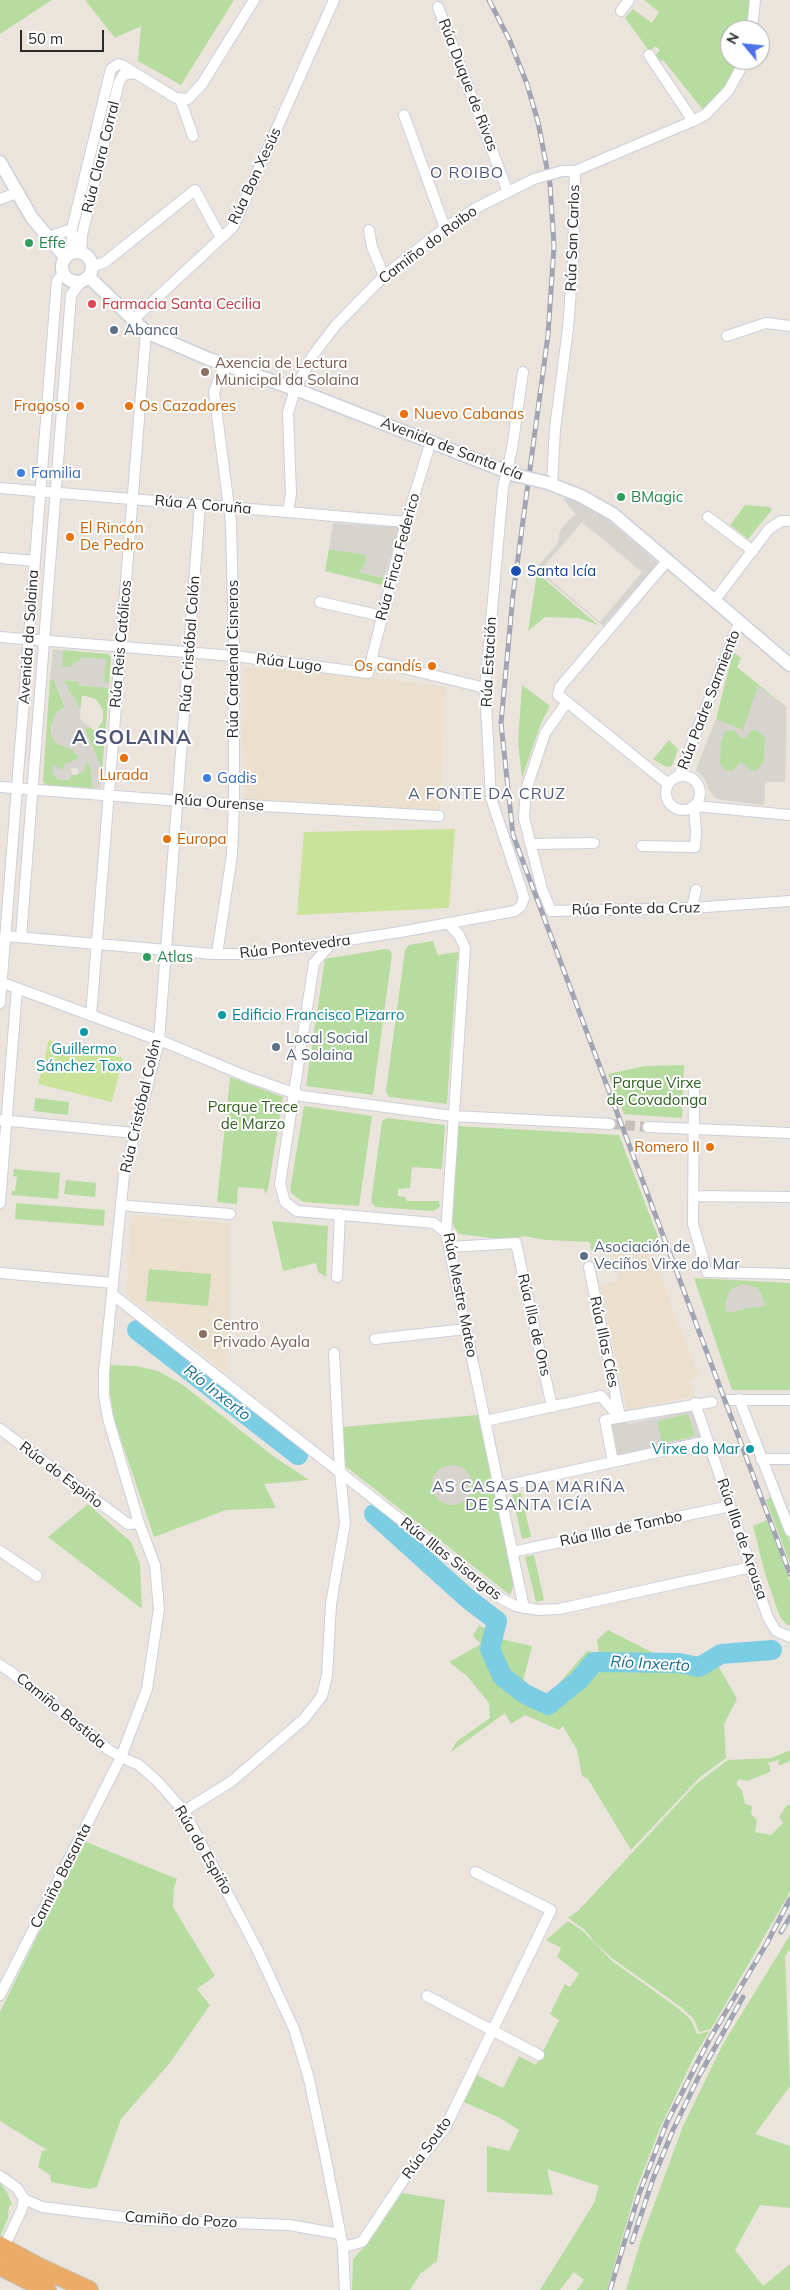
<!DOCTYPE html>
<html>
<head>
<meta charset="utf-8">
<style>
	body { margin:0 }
	#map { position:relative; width:790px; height:2290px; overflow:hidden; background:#ebe4dd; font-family:Mulish,sans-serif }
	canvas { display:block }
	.north { position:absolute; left:720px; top:20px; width:50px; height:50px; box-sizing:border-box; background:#fff; border:1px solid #aaa; border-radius:50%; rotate:298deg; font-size:14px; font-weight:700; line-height:20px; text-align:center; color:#2a2a2a }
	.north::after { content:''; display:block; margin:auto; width:18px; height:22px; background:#4c72e9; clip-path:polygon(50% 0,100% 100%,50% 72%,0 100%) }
	.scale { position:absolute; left:20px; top:30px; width:84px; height:22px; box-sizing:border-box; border:2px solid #2a2a2a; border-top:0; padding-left:6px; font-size:15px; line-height:18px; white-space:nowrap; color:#2a2a2a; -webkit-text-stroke:4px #fff; paint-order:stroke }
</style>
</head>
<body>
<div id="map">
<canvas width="790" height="2290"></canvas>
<div class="north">N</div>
<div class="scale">50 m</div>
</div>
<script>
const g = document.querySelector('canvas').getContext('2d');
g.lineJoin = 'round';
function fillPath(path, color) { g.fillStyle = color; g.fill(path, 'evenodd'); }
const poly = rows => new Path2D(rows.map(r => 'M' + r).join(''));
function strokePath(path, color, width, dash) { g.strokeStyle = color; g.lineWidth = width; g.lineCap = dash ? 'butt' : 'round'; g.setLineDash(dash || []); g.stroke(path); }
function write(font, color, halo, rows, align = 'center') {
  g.font = font + ' Mulish,sans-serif'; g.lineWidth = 4; g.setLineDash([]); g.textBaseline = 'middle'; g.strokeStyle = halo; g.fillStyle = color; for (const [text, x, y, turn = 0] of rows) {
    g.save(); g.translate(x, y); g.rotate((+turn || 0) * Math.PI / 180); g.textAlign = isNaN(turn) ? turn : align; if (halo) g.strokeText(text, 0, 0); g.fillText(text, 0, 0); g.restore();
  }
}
fillPath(poly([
	[245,667,339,673,445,687,440,811,245,799,243,735],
	[132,1215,231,1223,228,1374,126,1294],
	[649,1245,699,1377,690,1379,695,1396,627,1410,600,1284,619,1281,611,1248]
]), '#ebe0ce');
fillPath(poly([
	[0,0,52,0,0,34],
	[85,0,234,0,181,85,138,61,141,26,115,38],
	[644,0,750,0,748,30,730,30,730,60,739,60,738,66,726,85,703,110,663,60,660,62,655,56,660,50,655,46,650,52,625,18,633,9,652,23,659,12],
	[745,505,770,507,772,510,748,539,730,525],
	[329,549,363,554,366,556,366,563,359,572,384,578,382,585,325,571],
	[537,573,598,625,579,618,545,617,528,631],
	[63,650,108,654,111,657,109,683,104,683,105,659,75,662,71,668,61,667],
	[733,652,741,658,737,667,786,707,785,782,765,782,764,805,716,798,709,790,705,779,696,770,716,719],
	[50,679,54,680,65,708,51,726,51,733,60,745,72,749,80,758,66,764,58,779,68,780,72,775,76,775,84,771,86,761,90,764,93,788,46,785,43,781],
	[64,680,78,681,78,685,109,688,102,770,85,729,89,727,95,731,98,728,103,721,103,710,96,699,86,696,82,696,81,706,77,709],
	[522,685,550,706,541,723,522,778,518,742],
	[669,740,678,749,672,766,666,767,653,759],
	[433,941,438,955,458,952,459,959,457,961,447,1104,389,1097,386,1091,405,950,409,945],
	[385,949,390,950,392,954,373,1095,306,1086,325,959],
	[684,1065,682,1118,624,1114,608,1074,645,1066],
	[230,1077,283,1097,268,1189,265,1194,264,1189,238,1187,237,1204,217,1202],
	[35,1098,69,1102,68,1115,34,1111],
	[304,1106,372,1116,359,1206,303,1202,292,1194,290,1190],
	[387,1118,445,1125,442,1169,412,1167,410,1188,398,1189,398,1196,405,1197,407,1201,439,1201,440,1206,437,1209,432,1211,376,1207,371,1202,382,1121],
	[458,1126,619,1135,660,1242,591,1250,590,1242,545,1240,524,1236,508,1240,459,1234,452,1224],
	[14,1169,60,1173,58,1199,11,1195,12,1191,15,1191,17,1177,13,1176],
	[66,1180,96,1183,95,1197,64,1194],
	[16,1203,105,1210,104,1226,15,1219],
	[272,1221,328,1226,326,1277,318,1272,316,1263,283,1271],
	[149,1269,211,1274,208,1306,146,1301],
	[694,1278,790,1283,790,1390,732,1390],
	[111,1365,136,1366,158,1371,183,1385,273,1456,309,1480,264,1484,276,1508,226,1510,154,1537,114,1419,108,1380],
	[686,1414,689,1416,695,1434,693,1437,663,1443,661,1442,657,1421],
	[478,1415,514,1585,510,1595,345,1466,343,1427],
	[521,1493,531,1537,522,1539,512,1494],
	[772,1497,790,1541,790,1564,766,1500],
	[88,1504,131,1542,140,1564,142,1609,48,1537],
	[767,1520,790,1582,790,1625,787,1625,780,1617,765,1574,753,1526],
	[534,1555,544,1600,536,1602,525,1557],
	[479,1625,501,1639,532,1646,519,1697,548,1696,587,1651,599,1653,597,1640,608,1630,693,1673,716,1662,737,1699,724,1724,726,1758,700,1777,631,1850,588,1779,582,1776,577,1750,563,1726,559,1730,525,1715,511,1724,505,1713,451,1752,456,1742,490,1718,489,1703,468,1677,449,1662,481,1644,473,1636],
	[790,1750,790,1761,781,1765,778,1765,779,1760,767,1763,770,1766,770,1772,747,1781,739,1779,736,1784,742,1790,745,1804,752,1806,751,1814,757,1820,755,1832,771,1835,783,1823,779,1817,787,1805,790,1805,790,1892,711,2029,699,2032,694,2019,681,2007,613,1959,596,1944,585,1930,568,1918,579,1910,696,1784,728,1760,772,1758],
	[84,1841,177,1879,174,1888,173,1907,215,1976,197,1989,210,2005,169,2064,121,2119,97,2187,89,2189,51,2182,50,2175,38,2167,42,2151,47,2150,0,2121,0,2012],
	[568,1921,583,1931,612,1961,679,2009,691,2020,697,2034,710,2031,695,2055,660,2128,637,2187,607,2290,577,2290,584,2280,574,2272,560,2290,540,2290,594,2203,599,2186,547,2169,553,2195,487,2192,487,2146,509,2151,519,2130,500,2118,464,2102,477,2075,503,2088,519,2056,536,2065,559,2020,550,2014,565,1984,570,1987,579,1974,557,1957,561,1948,546,1940],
	[790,1935,790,1949,785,1956,790,2086,755,2134,790,2146,790,2208,760,2205,735,2250,763,2286,790,2264,790,2290,626,2290,641,2240,683,2126,723,2044],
	[0,2183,8,2194,12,2205,9,2206,8,2218,0,2237],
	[402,2193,445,2200,437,2261,420,2274,410,2290,352,2290,353,2259,368,2243]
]), '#b7dc9f');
fillPath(poly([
	[455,829,449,908,297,915,304,832],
	[49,1040,123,1058,112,1102,38,1084]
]), '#c9e39b');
fillPath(poly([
	[566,496,601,514,658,563,603,626,538,572,538,566,558,543,560,530,574,515,576,515,564,500],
	[582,522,642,572,600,622,540,571],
	[333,523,398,527,399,529,384,578,359,572,366,563,366,556,363,554,329,549],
	[53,649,63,650,62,667,71,668,73,663,80,661,81,657,106,659,104,682,109,683,109,688,78,685,78,681,64,680,71,696,73,695,78,705,77,708,81,706,80,719,89,727,85,729,102,770,101,788,93,788,90,764,86,762,84,771,78,774,78,768,71,768,72,775,68,780,58,779,52,773,53,764,62,770,66,764,79,758,72,749,57,744,51,736,53,718,58,711,65,707,54,680,50,679],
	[758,686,786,707,785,782,765,782,764,805,721,800,716,798,709,790,705,779,696,770,716,719,743,730],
	[734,730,741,738,745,738,752,730,757,730,765,738,764,762,756,771,751,771,744,763,740,763,732,771,726,771,720,763,721,743,725,731],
	[745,1284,757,1288,761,1293,765,1304,763,1307,749,1308,727,1313,725,1305,728,1293,733,1288],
	[685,1409,693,1413,700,1436,698,1439,621,1456,617,1453,612,1426,614,1423,627,1420,628,1424,686,1412],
	[686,1414,689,1416,694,1434,693,1437,663,1443,661,1441,657,1421],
	'432 1485a20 20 0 1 1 40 0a20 20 0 1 1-40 0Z'
]), '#d7d4d0');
strokePath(poly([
	[137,1330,298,1455],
	[374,1514,467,1598,497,1621,490,1649,502,1676,525,1694,548,1705,579,1680,594,1662,679,1663,699,1667,721,1654,772,1650]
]), '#7acde3', 20);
strokePath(poly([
	[610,1124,648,1127]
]), '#c4bfb9', 10, [10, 5]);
const minor = poly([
	[438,7,507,190],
	[621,11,629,0],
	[752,30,755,0],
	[649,55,693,121],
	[180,99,193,136],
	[404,115,445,228],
	[562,171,575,171,693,121,706,114,729,90,745,60],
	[0,199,17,193],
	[369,230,372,247,384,276],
	[46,238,72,229],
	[72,253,72,229,111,69,118,64,122,65,176,98,188,99,202,84,254,0],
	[81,253,82,235,119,82,123,75,134,73],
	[92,267,105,262,195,190,221,238],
	[133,320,233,227,334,0],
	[727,336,766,323,790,326],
	[552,484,555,429,568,328,573,264,575,171],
	[0,488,406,522],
	[288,512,291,494,288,413,295,389,313,355,336,325,384,276,445,228,478,207,534,179],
	[708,517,753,551],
	[0,558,35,561],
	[667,561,560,687,558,695,567,702,545,733,526,790,524,818,542,889,551,911,692,908,790,901],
	[714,601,769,529,781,521,790,521],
	[320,602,382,616],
	[0,637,234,656,368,673,406,522,431,441],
	[371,660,485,688],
	[567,702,668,784],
	'666 793a17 17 0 1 1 34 0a17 17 0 1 1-34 0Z',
	[679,776,739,623],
	[0,787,193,802,439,816],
	[695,806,790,815],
	[530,844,594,843],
	[642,846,695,847,696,831,694,807],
	[692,908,696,890],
	[448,923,459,935,465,948,446,1233,524,1608],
	[5,936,213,954,256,954,400,932,515,911,521,906,524,898,522,891,491,798,485,688,503,488,512,449,523,372],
	[21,937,71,295,81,282],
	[331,944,314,963,280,1184,285,1202,297,1211,434,1223,446,1233],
	[217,954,232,855,234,804,234,644,231,523,214,392,224,365],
	[0,982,169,1044,248,1077,302,1096,453,1116,610,1124],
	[0,1003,57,281,63,273],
	[91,1016,146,332],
	[694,1089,693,1224,707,1272,790,1274],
	[1,1120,134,1133],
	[648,1127,790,1133],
	[694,1196,790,1197],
	[0,1203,17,988],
	[121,1204,129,1206,230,1214],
	[449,1247,516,1243,552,1407],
	[589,1267,620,1417],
	[0,1273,113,1283],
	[337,1277,340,1214],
	[112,1294,502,1599,516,1606,538,1610,559,1609,752,1567],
	[375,1339,466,1329],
	[739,1399,790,1531],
	[728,1400,790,1400],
	[695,1403,768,1618,776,1631,790,1637],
	[485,1421,601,1396,619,1417],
	[0,1429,128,1524,139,1523,155,1565,159,1609,147,1689,121,1757,139,1765,157,1781,184,1811,257,1949,294,2029,309,2079,325,2155,343,2247,345,2290],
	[761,1459,790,1459],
	[613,1462,605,1420,712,1402],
	[499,1487,708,1441],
	[139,1523,108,1418,104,1395,104,1372,124,1175,159,1041,200,505],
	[0,1551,37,1576],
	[512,1552,730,1506],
	[0,1665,12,1673,109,1750,121,1757,0,1995],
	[184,1811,232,1781,304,1719,322,1696,327,1675,331,1604,345,1523,340,1472,334,1353],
	[427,1996,539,2055],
	[0,2176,17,2188,24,2199,22,2209,7,2241],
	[24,2199,42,2207,147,2220,289,2225,340,2234],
	[343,2247,362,2242,404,2179,445,2128,551,1910,475,1872]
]);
const tertiary = poly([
	[0,162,32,218,65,257],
	'62 267a15 15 0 1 1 30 0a15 15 0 1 1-30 0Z',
	[89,277,146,332,209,359,295,389,515,475],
	[548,483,581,496,613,514,790,665]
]);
const trunk = poly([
	[0,2246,39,2267,89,2290],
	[0,2266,47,2290]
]);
strokePath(minor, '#cccfda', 12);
strokePath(tertiary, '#cccfda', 15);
strokePath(trunk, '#c3c3c3', 20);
strokePath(minor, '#fff', 10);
strokePath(tertiary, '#fff', 12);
strokePath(trunk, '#eaac67', 18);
const rail = poly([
	[489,0,510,41,527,84,538,122,550,184,554,246,548,335,513,595,501,723,513,835,790,1574],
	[781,1932,790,1917],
	[632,2242,653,2179,673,2130,699,2076,743,1997],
	[610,2290,639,2194,667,2122,709,2040,767,1943,790,1899]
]);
strokePath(rail, '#a1a4b3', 5);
strokePath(rail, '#fff', 3, [9]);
const minorBridge = poly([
	[534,179,562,171]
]);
const tertiaryBridge = poly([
	[515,475,548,483]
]);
strokePath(minorBridge, '#cccfda', 12, []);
strokePath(tertiaryBridge, '#cccfda', 15, []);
strokePath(minorBridge, '#fff', 10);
strokePath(tertiaryBridge, '#fff', 12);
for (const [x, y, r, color] of [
	[29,243,5,"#2e9e5b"],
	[92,304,5,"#e0444e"],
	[114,330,5,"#5c6f8a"],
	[205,372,5,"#8d6e63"],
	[80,406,5,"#e8710a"],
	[129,406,5,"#e8710a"],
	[404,414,5,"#e8710a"],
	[21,473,5,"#3f7fe0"],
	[621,497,5,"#2e9e5b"],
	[70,537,5,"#e8710a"],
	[516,571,6,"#1a4fb4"],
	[432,666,5,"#e8710a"],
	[124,758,5,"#e8710a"],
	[207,778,5,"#3f7fe0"],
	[167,839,5,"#e8710a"],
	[147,957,5,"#2e9e5b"],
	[222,1015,5,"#0f9aa8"],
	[84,1032,5,"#0f9aa8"],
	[276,1047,5,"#5c6f8a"],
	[710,1147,5,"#e8710a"],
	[584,1256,5,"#5c6f8a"],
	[203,1334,5,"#8d6e63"],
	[750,1449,5,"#0f9aa8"]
]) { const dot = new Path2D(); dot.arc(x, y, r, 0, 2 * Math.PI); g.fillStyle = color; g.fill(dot); strokePath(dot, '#fff', 2); }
write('15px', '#2a2a2a', '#fff', [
	["Rúa Duque de Rivas",468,85,69],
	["Rúa Clara Corral",101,157,-76],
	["Rúa Bon Xesús",255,176,-65],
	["Rúa San Carlos",573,238,-88],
	["Camiño do Roibo",428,245,-37],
	["Avenida de Santa Icía",452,449,21],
	["Rúa A Coruña",203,505,5],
	["Rúa Finca Federico",398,557,-75],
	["Avenida da Solaina",29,637,-86],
	["Rúa Reis Católicos",121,644,-85],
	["Rúa Cristóbal Colón",190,644,-86],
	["Rúa Cardenal Cisneros",233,659,-90],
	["Rúa Estación",489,662,-87],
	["Rúa Lugo",289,663,7],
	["Rúa Padre Sarmiento",709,700,-69],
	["Rúa Ourense",219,803,4],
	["Rúa Fonte da Cruz",636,909,-1],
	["Rúa Pontevedra",295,947,-7],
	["Rúa Cristóbal Colón",141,1106,-77],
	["Rúa Mestre Mateo",460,1295,79],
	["Rúa Illa de Ons",534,1325,77],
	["Rúa Illas Cíes",604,1342,78],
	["Rúa do Espiño",61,1475,37],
	["Rúa Illa de Tambo",621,1529,-12],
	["Rúa Illa de Arousa",742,1539,71],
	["Rúa Illas Sisargas",451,1559,38],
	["Camiño Bastida",61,1711,39],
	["Rúa do Espiño",203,1850,60],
	["Camiño Basanta",61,1876,-63],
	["Rúa Souto",427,2148,-54],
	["Camiño do Pozo",181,2220,3]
]);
write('15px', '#27864d', '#fff', [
	["Effe",39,243],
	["BMagic",631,497],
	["Atlas",157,957]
], 'left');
write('15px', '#be3a42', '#fff', [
	["Farmacia Santa Cecilia",102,304]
], 'left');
write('15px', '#4e5e75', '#fff', [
	["Abanca",124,330],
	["Local Social",286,1038],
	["A Solaina",286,1055],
	["Asociación de",594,1247],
	["Veciños Virxe do Mar",594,1264]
], 'left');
write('15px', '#785e54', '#fff', [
	["Axencia de Lectura",215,363],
	["Municipal da Solaina",215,380],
	["Centro",213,1325],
	["Privado Ayala",213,1342]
], 'left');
write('15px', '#c56008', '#fff', [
	["Fragoso",70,406,"right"],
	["Os Cazadores",139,406],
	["Nuevo Cabanas",414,414],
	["El Rincón",80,528],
	["De Pedro",80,545],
	["Os candís",422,666,"right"],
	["Lurada",124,775,"center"],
	["Europa",177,839],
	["Romero II",700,1147,"right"]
], 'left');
write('15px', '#366cbe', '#fff', [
	["Familia",31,473],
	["Gadis",217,778]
], 'left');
write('15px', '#164399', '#fff', [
	["Santa Icía",527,571]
], 'left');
write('15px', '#0d838f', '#fff', [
	["Edificio Francisco Pizarro",232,1015],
	["Guillermo",84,1049,"center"],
	["Sánchez Toxo",84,1066,"center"],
	["Virxe do Mar",740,1449,"right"]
], 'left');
write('15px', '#326021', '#fff', [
	["Parque Virxe",657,1083],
	["de Covadonga",657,1100],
	["Parque Trece",253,1107],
	["de Marzo",253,1124]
]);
g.letterSpacing = '1px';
write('16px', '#4f5877', '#fff', [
	["O ROIBO",467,173],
	["A FONTE DA CRUZ",487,794],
	["AS CASAS DA MARIÑA",529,1487],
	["DE SANTA ICÍA",529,1505]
]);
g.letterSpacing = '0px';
write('italic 16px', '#1a6d8e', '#fff', [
	["Río Inxerto",217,1393,38],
	["Río Inxerto",650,1664,3]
]);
g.letterSpacing = '1px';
write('bold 20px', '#4f5877', '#fff', [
	["A SOLAINA",132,738]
]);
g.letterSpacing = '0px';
</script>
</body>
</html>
